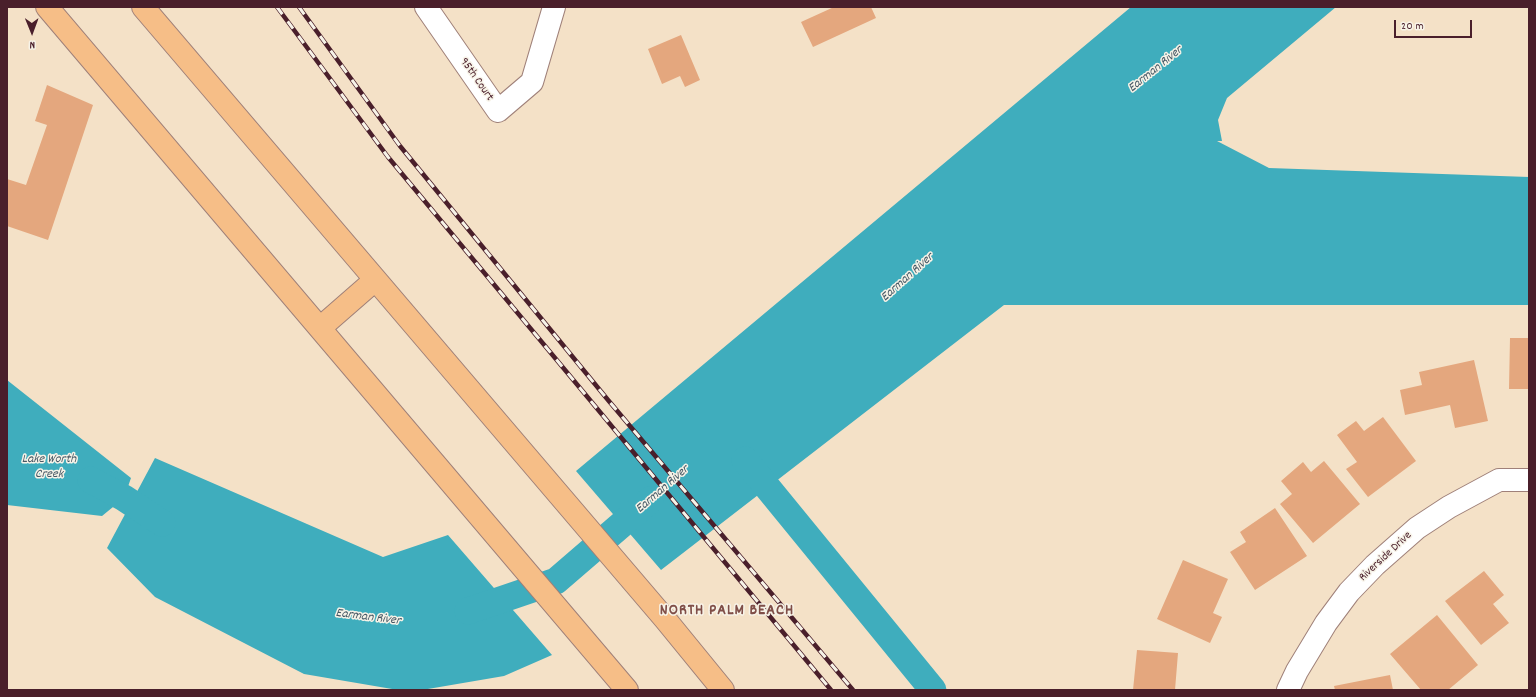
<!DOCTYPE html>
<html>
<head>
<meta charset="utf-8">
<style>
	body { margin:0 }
	#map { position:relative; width:1536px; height:697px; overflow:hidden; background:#f4e1c7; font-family:Dekko,sans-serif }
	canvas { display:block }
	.frame { position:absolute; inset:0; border:8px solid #4a1f2b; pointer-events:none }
	.north { position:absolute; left:12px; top:12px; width:40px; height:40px; -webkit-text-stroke:3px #f7f3e8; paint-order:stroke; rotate:179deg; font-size:11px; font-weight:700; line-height:16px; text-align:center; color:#4a1f2b }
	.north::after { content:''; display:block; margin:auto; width:14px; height:18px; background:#4a1f2b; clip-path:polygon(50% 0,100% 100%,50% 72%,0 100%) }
	.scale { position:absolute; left:1394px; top:20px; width:78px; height:18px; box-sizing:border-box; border:2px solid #4a1f2b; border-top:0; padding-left:5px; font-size:12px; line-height:14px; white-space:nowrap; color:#4a1f2b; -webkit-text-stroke:3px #f7f3e8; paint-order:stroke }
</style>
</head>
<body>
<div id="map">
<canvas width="1536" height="697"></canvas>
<div class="frame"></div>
<div class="north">N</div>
<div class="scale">20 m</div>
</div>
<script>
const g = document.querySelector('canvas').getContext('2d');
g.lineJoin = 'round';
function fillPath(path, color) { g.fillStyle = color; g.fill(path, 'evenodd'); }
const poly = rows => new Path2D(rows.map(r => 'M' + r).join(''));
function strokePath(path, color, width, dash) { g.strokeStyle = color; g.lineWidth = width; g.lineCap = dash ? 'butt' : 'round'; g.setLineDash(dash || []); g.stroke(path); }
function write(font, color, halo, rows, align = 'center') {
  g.font = font + ' Dekko,sans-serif'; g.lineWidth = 3; g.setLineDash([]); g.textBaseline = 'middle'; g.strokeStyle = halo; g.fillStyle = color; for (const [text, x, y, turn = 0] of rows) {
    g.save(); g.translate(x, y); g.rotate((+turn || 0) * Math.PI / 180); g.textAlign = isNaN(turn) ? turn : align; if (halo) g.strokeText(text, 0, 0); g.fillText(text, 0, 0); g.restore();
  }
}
fillPath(poly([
	[1131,7,1336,7,1227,98,1218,120,1222,141,1217,141,1269,168,1529,177,1529,305,1004,305,661,570,576,471],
	[7,380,131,478,124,498,102,516,7,505],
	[155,458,383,557,448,535,552,655,504,676,422,690,398,690,304,674,155,597,107,548]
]), '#3fadbd');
strokePath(poly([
	[745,460,933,690],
	[91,480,124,498,162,523],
	[468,611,556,581,650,500]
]), '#3fadbd', 27);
fillPath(poly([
	[834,7,871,7,876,18,813,47,801,22],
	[681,35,700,80,685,87,680,76,662,84,648,49],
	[47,85,93,105,48,240,7,226,7,179,26,185,47,125,35,121],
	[1510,338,1529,338,1529,389,1509,389],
	[1474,360,1488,421,1455,428,1450,405,1405,415,1400,390,1422,385,1419,372],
	[1383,417,1416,461,1368,497,1346,469,1357,462,1337,435,1356,421,1364,431],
	[1324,461,1360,504,1313,543,1280,504,1292,494,1281,481,1303,462,1311,472],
	[1275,508,1307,556,1255,590,1230,552,1246,542,1240,532],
	[1183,560,1228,579,1213,613,1222,617,1210,643,1157,619],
	[1484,571,1504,595,1493,604,1509,623,1481,645,1445,601],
	[1437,615,1478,665,1448,690,1421,690,1390,654],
	[1137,650,1178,653,1175,690,1133,690],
	[1390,675,1393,690,1335,690,1334,686]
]), '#e4a77e');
const minor = poly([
	[426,7,498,111,532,82,554,7],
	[1288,690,1297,671,1326,623,1349,592,1375,565,1417,528,1449,507,1499,480,1529,480]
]);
const major = poly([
	[47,7,627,690],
	[143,7,665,619,723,690],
	[320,328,375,280]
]);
strokePath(minor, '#9f8079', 24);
strokePath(major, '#9f8079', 24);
strokePath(minor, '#fff', 22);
strokePath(major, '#f6be87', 22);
const rail = poly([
	[277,7,388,157,831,690],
	[299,7,400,146,608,400,853,690]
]);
strokePath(rail, '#4a1f2b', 4.5);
strokePath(rail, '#f7f3e8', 3, [9]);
write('12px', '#4a1f2b', '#f7f3e8', [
	["95th Court",476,80,55],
	["Riverside Drive",1386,557,-43]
]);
write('italic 13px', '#465865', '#f7f3e8', [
	["Earman River",1156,70,-39],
	["Earman River",908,278,-42],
	["Lake Worth",49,460],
	["Creek",49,475],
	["Earman River",663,490,-41],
	["Earman River",368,618,7]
]);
g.letterSpacing = '1px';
write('bold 16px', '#804f48', '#f7f3e8', [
	["NORTH PALM BEACH",727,612]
]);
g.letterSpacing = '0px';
</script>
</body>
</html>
